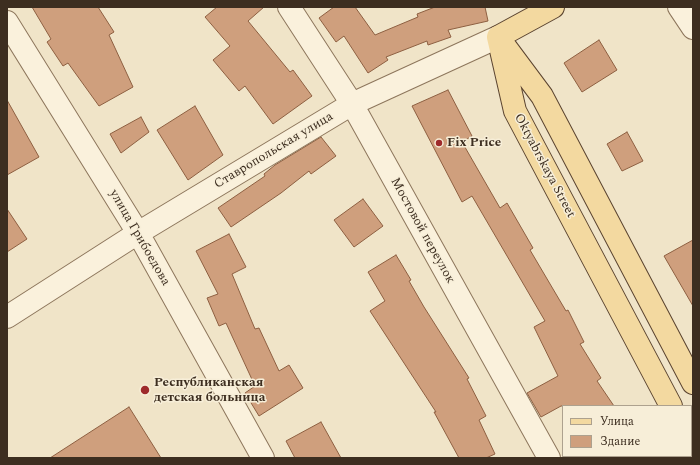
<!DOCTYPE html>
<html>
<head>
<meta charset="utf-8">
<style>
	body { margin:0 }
	#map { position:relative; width:700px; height:465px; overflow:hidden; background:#f0e4c8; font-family:Spectral,serif }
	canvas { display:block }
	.frame { position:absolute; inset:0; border:8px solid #3d2e20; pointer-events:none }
	.legend { position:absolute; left:562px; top:405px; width:130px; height:52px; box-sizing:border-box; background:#f7eed8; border:1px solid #ada18e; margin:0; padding:5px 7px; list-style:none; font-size:12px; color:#3d2e20 }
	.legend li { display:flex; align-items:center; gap:8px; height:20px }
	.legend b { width:20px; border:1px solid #ada18e }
</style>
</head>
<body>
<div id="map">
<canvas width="700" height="465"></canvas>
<div class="frame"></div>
<ul class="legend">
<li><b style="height:5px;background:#f3d9a0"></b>Улица</li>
<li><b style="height:11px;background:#cf9f7d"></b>Здание</li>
</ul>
</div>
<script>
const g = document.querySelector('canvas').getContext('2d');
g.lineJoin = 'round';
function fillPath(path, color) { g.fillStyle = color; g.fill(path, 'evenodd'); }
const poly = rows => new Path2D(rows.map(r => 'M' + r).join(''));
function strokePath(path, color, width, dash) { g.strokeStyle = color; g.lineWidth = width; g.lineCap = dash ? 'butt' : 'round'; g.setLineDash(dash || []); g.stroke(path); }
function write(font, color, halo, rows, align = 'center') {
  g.font = font + ' Spectral,serif'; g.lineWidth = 3; g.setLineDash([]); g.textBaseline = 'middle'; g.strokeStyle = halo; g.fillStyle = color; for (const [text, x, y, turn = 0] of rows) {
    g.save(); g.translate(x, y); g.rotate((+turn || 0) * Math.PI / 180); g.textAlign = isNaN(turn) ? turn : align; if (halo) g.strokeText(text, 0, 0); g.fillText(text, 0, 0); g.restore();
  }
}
const building = poly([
	[32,7,98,7,114,32,109,35,133,87,99,106,68,63,63,66,47,42,51,39,32,7],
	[217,7,264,7,248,21,290,72,293,70,312,96,273,124,245,86,239,91,213,60,230,46,205,17,217,7],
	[334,7,355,7,375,35,418,17,417,14,435,7,485,7,488,21,448,30,451,37,428,45,427,41,386,57,388,60,368,73,344,36,336,42,319,18,334,7],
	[599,40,617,70,582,92,564,63,599,40],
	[448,90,472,136,462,142,500,208,507,203,533,248,530,250,566,311,568,310,584,342,580,344,601,378,597,381,614,406,561,406,541,417,527,393,558,376,534,327,545,321,472,196,462,202,412,106,448,90],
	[7,100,39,157,7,175,7,100],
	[195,106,223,155,188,180,157,130,195,106],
	[141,117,149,132,121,153,110,134,141,117],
	[627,132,643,161,622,171,607,144,627,132],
	[321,137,336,156,311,174,309,171,281,193,231,227,218,208,265,176,264,174,275,165,321,137],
	[363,199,383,226,354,247,334,220,363,199],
	[7,209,27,239,7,252,7,209],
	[229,234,246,267,232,274,255,329,259,328,279,371,289,365,303,388,259,416,245,393,255,386,226,323,219,326,207,298,218,294,196,251,229,234],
	[693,240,693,306,664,256,693,240],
	[396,255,411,280,409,281,424,307,469,378,467,379,486,416,479,420,495,454,486,458,459,458,434,412,436,412,370,311,385,301,368,272,396,255],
	[129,407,161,458,50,458,129,407],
	[321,422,341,458,295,458,286,441,321,422]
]);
fillPath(building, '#cf9f7d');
strokePath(building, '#8d5f41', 1);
const minor = poly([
	[289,7,352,104,549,458],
	[679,7,693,28],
	[7,22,138,233,263,458],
	[7,317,138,233,352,104,498,37]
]);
const major = poly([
	[498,37,515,111,671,406],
	[498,37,553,7],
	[504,45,542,96,693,383],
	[691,443,693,447]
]);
strokePath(minor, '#8d765c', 24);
strokePath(major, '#5b4430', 24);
strokePath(minor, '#faf1dc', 22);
strokePath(major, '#f3d9a0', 22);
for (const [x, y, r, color] of [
	[439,143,4,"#9e2a2b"],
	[145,390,5,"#9e2a2b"]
]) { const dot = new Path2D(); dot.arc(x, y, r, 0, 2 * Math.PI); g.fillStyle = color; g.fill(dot); strokePath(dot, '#f7eed8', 1.5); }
write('bold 13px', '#3d2e20', '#f7eed8', [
	["Fix Price",447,143],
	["Республиканская",154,383],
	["детская больница",154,398]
], 'left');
write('13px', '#3d2e20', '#f7eed8', [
	["Ставропольская улица",274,151,-31],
	["Oktyabrskaya Street",544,166,62],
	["Мостовой переулок",422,231,61],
	["улица Грибоедова",139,238,60]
]);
</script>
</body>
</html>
